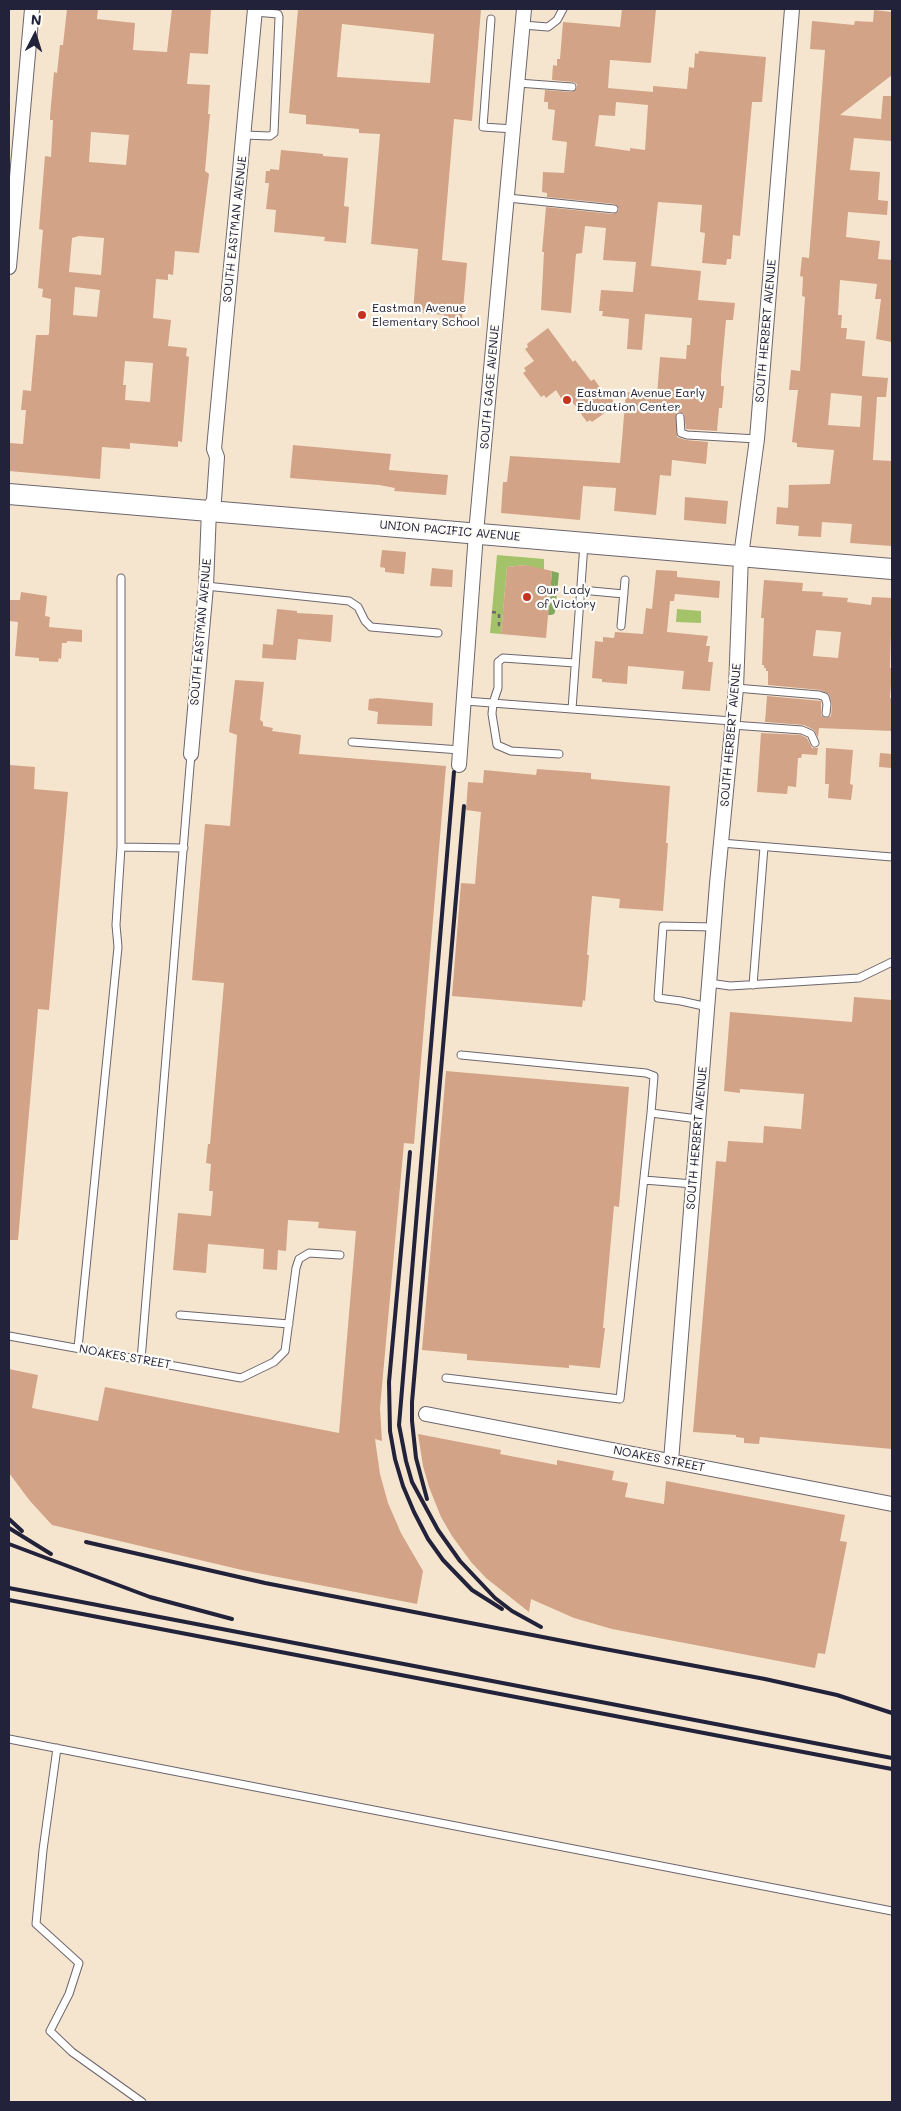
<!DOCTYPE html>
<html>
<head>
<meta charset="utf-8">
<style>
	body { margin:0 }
	#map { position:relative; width:901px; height:2111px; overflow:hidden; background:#f6e5ce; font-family:Mali,sans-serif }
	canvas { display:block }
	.frame { position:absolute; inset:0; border:10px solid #22223b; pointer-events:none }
	.north { position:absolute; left:10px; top:10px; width:50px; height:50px; -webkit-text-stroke:4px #fdfcf7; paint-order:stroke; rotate:5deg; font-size:14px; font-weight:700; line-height:20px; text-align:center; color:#22223b }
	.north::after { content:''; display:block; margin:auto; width:18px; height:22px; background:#22223b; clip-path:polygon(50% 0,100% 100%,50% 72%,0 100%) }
</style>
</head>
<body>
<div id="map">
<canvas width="901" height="2111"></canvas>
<div class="frame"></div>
<div class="north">N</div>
</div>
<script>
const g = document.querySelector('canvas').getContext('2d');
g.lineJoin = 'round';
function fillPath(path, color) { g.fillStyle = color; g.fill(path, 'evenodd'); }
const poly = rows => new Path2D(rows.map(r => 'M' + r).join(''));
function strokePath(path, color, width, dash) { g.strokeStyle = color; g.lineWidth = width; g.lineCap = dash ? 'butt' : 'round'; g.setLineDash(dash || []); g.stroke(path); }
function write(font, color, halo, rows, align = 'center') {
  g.font = font + ' Mali,sans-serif'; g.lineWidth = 4.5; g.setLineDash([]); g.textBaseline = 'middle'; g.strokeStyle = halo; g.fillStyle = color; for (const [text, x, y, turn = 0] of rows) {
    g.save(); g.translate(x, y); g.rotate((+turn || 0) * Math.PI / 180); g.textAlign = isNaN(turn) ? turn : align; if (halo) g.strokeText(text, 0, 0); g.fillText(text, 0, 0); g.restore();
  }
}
fillPath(poly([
	[497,555,544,559,544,571,526,565,507,567,501,634,490,633],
	[677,609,701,611,701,623,676,622]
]), '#a3c26a');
fillPath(poly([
	[552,571,559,573,555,612,554,614,551,615,548,615]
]), '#82a85e');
fillPath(poly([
	[67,9,98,9,97,19,135,23,133,50,167,52,172,9,211,9,208,54,190,53,187,84,210,85,208,114,210,114,205,171,209,174,199,253,175,251,173,275,168,274,168,280,156,279,153,318,171,320,168,346,187,348,186,356,189,357,182,442,178,441,178,447,130,443,130,449,102,447,100,479,9,471,10,443,23,444,26,410,21,410,23,390,31,391,36,335,48,335,49,334,51,299,42,297,43,289,38,288,43,230,39,229,45,156,51,157,53,120,50,120,50,116,54,72,57,73,60,45,63,45],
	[91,132,129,135,126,165,89,162],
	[79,236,104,238,101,275,69,272,72,238],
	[75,287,100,290,97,317,73,315],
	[125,361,153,363,150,402,125,400,126,385,123,385],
	[298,9,481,9,472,121,454,119,442,260,467,263,462,322,444,320,444,315,413,312,418,249,371,244,380,134,359,133,359,129,306,124,306,115,289,113],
	[342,24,434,34,430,83,337,77],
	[622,9,656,9,651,62,650,63,610,60,608,88,653,92,653,86,687,89,689,67,694,68,695,53,698,54,699,51,766,57,762,102,752,102,740,236,733,235,731,259,727,259,726,265,702,263,705,233,700,232,702,205,658,202,651,266,701,271,698,300,735,303,733,320,726,320,721,375,721,386,724,386,722,408,719,408,717,431,686,429,684,414,679,412,676,414,677,437,686,440,708,442,706,464,672,460,671,476,660,475,656,515,614,511,616,488,583,486,580,520,501,513,503,482,507,482,510,456,620,463,626,392,657,395,660,357,686,359,687,345,690,345,692,318,645,314,642,350,627,349,629,319,602,316,603,311,599,311,601,290,633,292,636,262,603,260,606,228,585,226,582,253,576,254,571,313,541,310,544,252,542,252,546,207,613,214,618,212,619,209,615,204,547,197,547,193,542,192,543,172,564,173,567,142,552,140,555,110,548,109,548,102,544,102,545,90,572,92,577,88,577,84,573,82,552,80,553,65,557,66,557,59,560,59,563,22,620,27],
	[616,102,648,105,645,150,630,148,630,151,595,146,599,115,615,116],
	[874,10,892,12,892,75,840,115,881,119,883,96,892,96,892,141,854,138,850,170,880,172,878,200,888,201,887,215,848,212,846,237,880,241,878,259,892,260,892,342,876,339,881,299,875,299,877,284,840,280,838,315,842,315,841,328,847,328,846,339,865,341,862,376,888,378,886,397,877,397,873,458,873,460,892,461,892,546,850,543,852,524,822,522,821,537,798,536,799,526,776,524,777,507,788,508,789,485,830,484,834,450,797,447,797,443,792,442,798,390,789,390,791,370,800,371,805,297,802,296,803,277,800,276,802,257,809,258,825,50,810,49,812,21,854,25,855,21,873,22],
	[831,393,862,396,860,427,828,425],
	[281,150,323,154,323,156,348,158,344,206,349,207,346,243,324,241,325,237,274,232,276,210,266,209,269,183,265,183,266,171,270,171,270,169,279,170],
	[548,328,573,362,575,360,591,381,594,379,604,393,607,392,616,405,592,422,590,420,587,422,570,399,564,403,556,390,546,398,544,395,541,397,523,373,526,371,524,368,534,361,525,349,528,347,527,344],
	[293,445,391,454,389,470,448,475,446,495,394,491,395,488,379,485,290,478],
	[685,497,728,501,726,524,684,520],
	[382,550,406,552,404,574,385,572,385,568,380,567],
	[526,565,552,571,546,638,501,634,507,567],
	[432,568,453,570,452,587,430,586],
	[656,570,677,571,677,577,720,581,719,598,675,594,674,601,670,601,667,632,708,636,706,646,710,646,708,662,713,662,710,691,682,689,684,671,628,666,627,684,602,682,602,679,592,678,595,641,603,642,603,637,614,638,615,632,643,634,646,608,652,609],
	[764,580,803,583,802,591,823,592,822,596,848,598,847,602,871,605,872,597,892,598,890,668,892,668,892,671,890,698,892,698,892,731,819,728,818,737,814,730,804,725,765,722,767,696,821,701,821,715,825,718,831,716,832,704,829,694,820,690,768,685,768,671,766,671,766,668,764,668,764,665,762,665,764,618,761,618],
	[816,630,841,632,838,658,813,656],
	[21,592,47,596,45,616,50,617,49,627,82,630,82,642,67,641,67,643,62,643,61,659,59,658,58,662,39,661,39,658,15,656,18,622,9,621,9,600,20,600],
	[277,609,297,611,297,613,333,615,331,642,298,639,296,660,262,658,263,644,273,645],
	[235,680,264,682,260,720,263,722,263,726,273,728,272,731,301,735,299,754,446,766,414,1144,404,1143,380,1408,382,1441,375,1439,380,1474,388,1503,401,1533,423,1571,417,1604,242,1570,52,1525,30,1501,9,1473,9,1369,38,1375,32,1408,98,1421,105,1387,339,1433,356,1231,318,1228,319,1222,288,1220,286,1251,278,1250,277,1270,263,1269,264,1249,208,1244,206,1273,173,1270,178,1213,211,1216,213,1191,209,1191,211,1164,206,1163,208,1144,210,1144,224,983,192,980,205,824,230,826,237,735,229,732],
	[378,698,433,703,432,726,377,724,378,712,368,710,369,699],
	[761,733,801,735,807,738,812,748,818,748,817,755,802,754,801,758,798,758,796,787,788,786,787,794,757,792],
	[826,748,853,750,850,784,853,785,851,800,828,798,829,784,825,784],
	[880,753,892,754,892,768,879,767],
	[9,765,35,767,34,789,68,792,49,1010,38,1009,18,1240,9,1240,9,829,10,809,9,809],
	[537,769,591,773,591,779,670,786,666,843,668,843,663,911,619,908,620,899,592,896,587,955,589,955,585,1001,583,1000,582,1007,452,996,461,883,475,884,481,812,466,810,468,782,483,783,484,770,536,775],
	[854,997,892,1000,892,1449,760,1437,759,1444,744,1443,744,1438,736,1437,736,1435,693,1432,716,1161,726,1162,728,1141,763,1143,764,1126,801,1129,804,1094,740,1089,740,1093,724,1091,730,1012,852,1022],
	[446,1071,629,1087,619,1207,614,1206,603,1328,605,1328,600,1368,569,1365,569,1368,467,1360,467,1354,422,1350],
	[418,1434,501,1450,500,1454,557,1465,557,1460,614,1471,612,1480,628,1483,625,1497,664,1504,666,1481,845,1515,840,1541,847,1542,825,1654,818,1653,815,1668,612,1629,574,1618,531,1599,529,1612,486,1578,471,1562,452,1536,441,1517,429,1487,423,1466]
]), '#d2a386');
const lane = poly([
	[491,19,483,127,514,129],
	[523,25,548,27,557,20,563,9],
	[518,83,572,87],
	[244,135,270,136,274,133,279,17,278,14,255,12],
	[508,198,614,209],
	[680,417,681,433,687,435,757,439],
	[121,578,121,847],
	[206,586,349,601,358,607,365,621,371,627,438,633],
	[581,590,624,594],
	[621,626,625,580],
	[736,688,819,695,825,697,827,704,826,713],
	[465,701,732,721],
	[572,709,584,544],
	[732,725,802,730,811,734,815,743],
	[352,742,460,750],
	[559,754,511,751,497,745,492,714,493,703,498,688,498,662,503,658,575,663],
	[721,843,892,857],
	[709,983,730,986,859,978,892,962],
	[753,985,764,847],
	[708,1007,681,1001,658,998,663,926,714,927],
	[461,1055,646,1073,654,1076,651,1113,698,1119],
	[644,1180,693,1184],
	[180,1315,289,1324],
	[9,1336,241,1378,274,1362,285,1351,296,1268,299,1259,309,1253,340,1255],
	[78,1348,118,947,116,925,121,847,184,848],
	[141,1360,191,754],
	[446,1378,620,1399,651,1113],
	[9,1739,892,1911],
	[57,1748,43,1850,36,1924,79,1963,69,1994,50,2031,72,2052,142,2102]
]);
const street = poly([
	[9,267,32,9],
	[191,754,206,586,209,510,214,500,217,457,214,449,255,9],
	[459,765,476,533,524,9],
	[426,1414,892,1504],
	[671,1461,717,884,736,688,741,556,757,439,792,9]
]);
const secondary = poly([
	[9,494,892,569]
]);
strokePath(lane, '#6c666e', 9);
strokePath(street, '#6c666e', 16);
strokePath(secondary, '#6c666e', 22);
strokePath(poly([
	[492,612,499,613,499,625,502,625]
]), '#6c666e', 2.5, [4, 4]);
strokePath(lane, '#fff', 7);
strokePath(street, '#fff', 14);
strokePath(secondary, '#fff', 20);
strokePath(poly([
	[454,772,399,1425,406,1461,412,1482,438,1530,460,1561,495,1598,512,1611,541,1627],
	[410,1152,389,1382,390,1431,395,1459,403,1486,414,1512,428,1539,443,1560,472,1590,502,1609],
	[427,1499,416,1458,412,1421,412,1402,464,806],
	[9,1519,22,1531],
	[9,1528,51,1554],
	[86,1542,265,1583,594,1647,765,1679,837,1695,892,1713],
	[9,1544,150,1597,232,1619],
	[9,1588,892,1758],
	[9,1600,892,1769]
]), '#22223b', 4);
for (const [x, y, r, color] of [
	[362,315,5,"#c8321e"],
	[567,400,5,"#c8321e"],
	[527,597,5,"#c8321e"]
]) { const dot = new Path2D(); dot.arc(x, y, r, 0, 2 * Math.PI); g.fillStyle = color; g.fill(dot); strokePath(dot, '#fdfcf7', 2); }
write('12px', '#22223b', '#fdfcf7', [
	["SOUTH EASTMAN AVENUE",235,229,-84],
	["SOUTH HERBERT AVENUE",766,331,-85],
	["SOUTH GAGE AVENUE",490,387,-85],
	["UNION PACIFIC AVENUE",450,531,5],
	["SOUTH EASTMAN AVENUE",201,632,-85],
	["SOUTH HERBERT AVENUE",731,735,-85],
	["SOUTH HERBERT AVENUE",697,1138,-85],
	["NOAKES STREET",125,1357,10],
	["NOAKES STREET",659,1459,11]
]);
write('12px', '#22223b', '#fdfcf7', [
	["Eastman Avenue",372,308],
	["Elementary School",372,322],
	["Eastman Avenue Early",577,393],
	["Education Center",577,407],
	["Our Lady",537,590],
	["of Victory",537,604]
], 'left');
</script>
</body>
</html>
